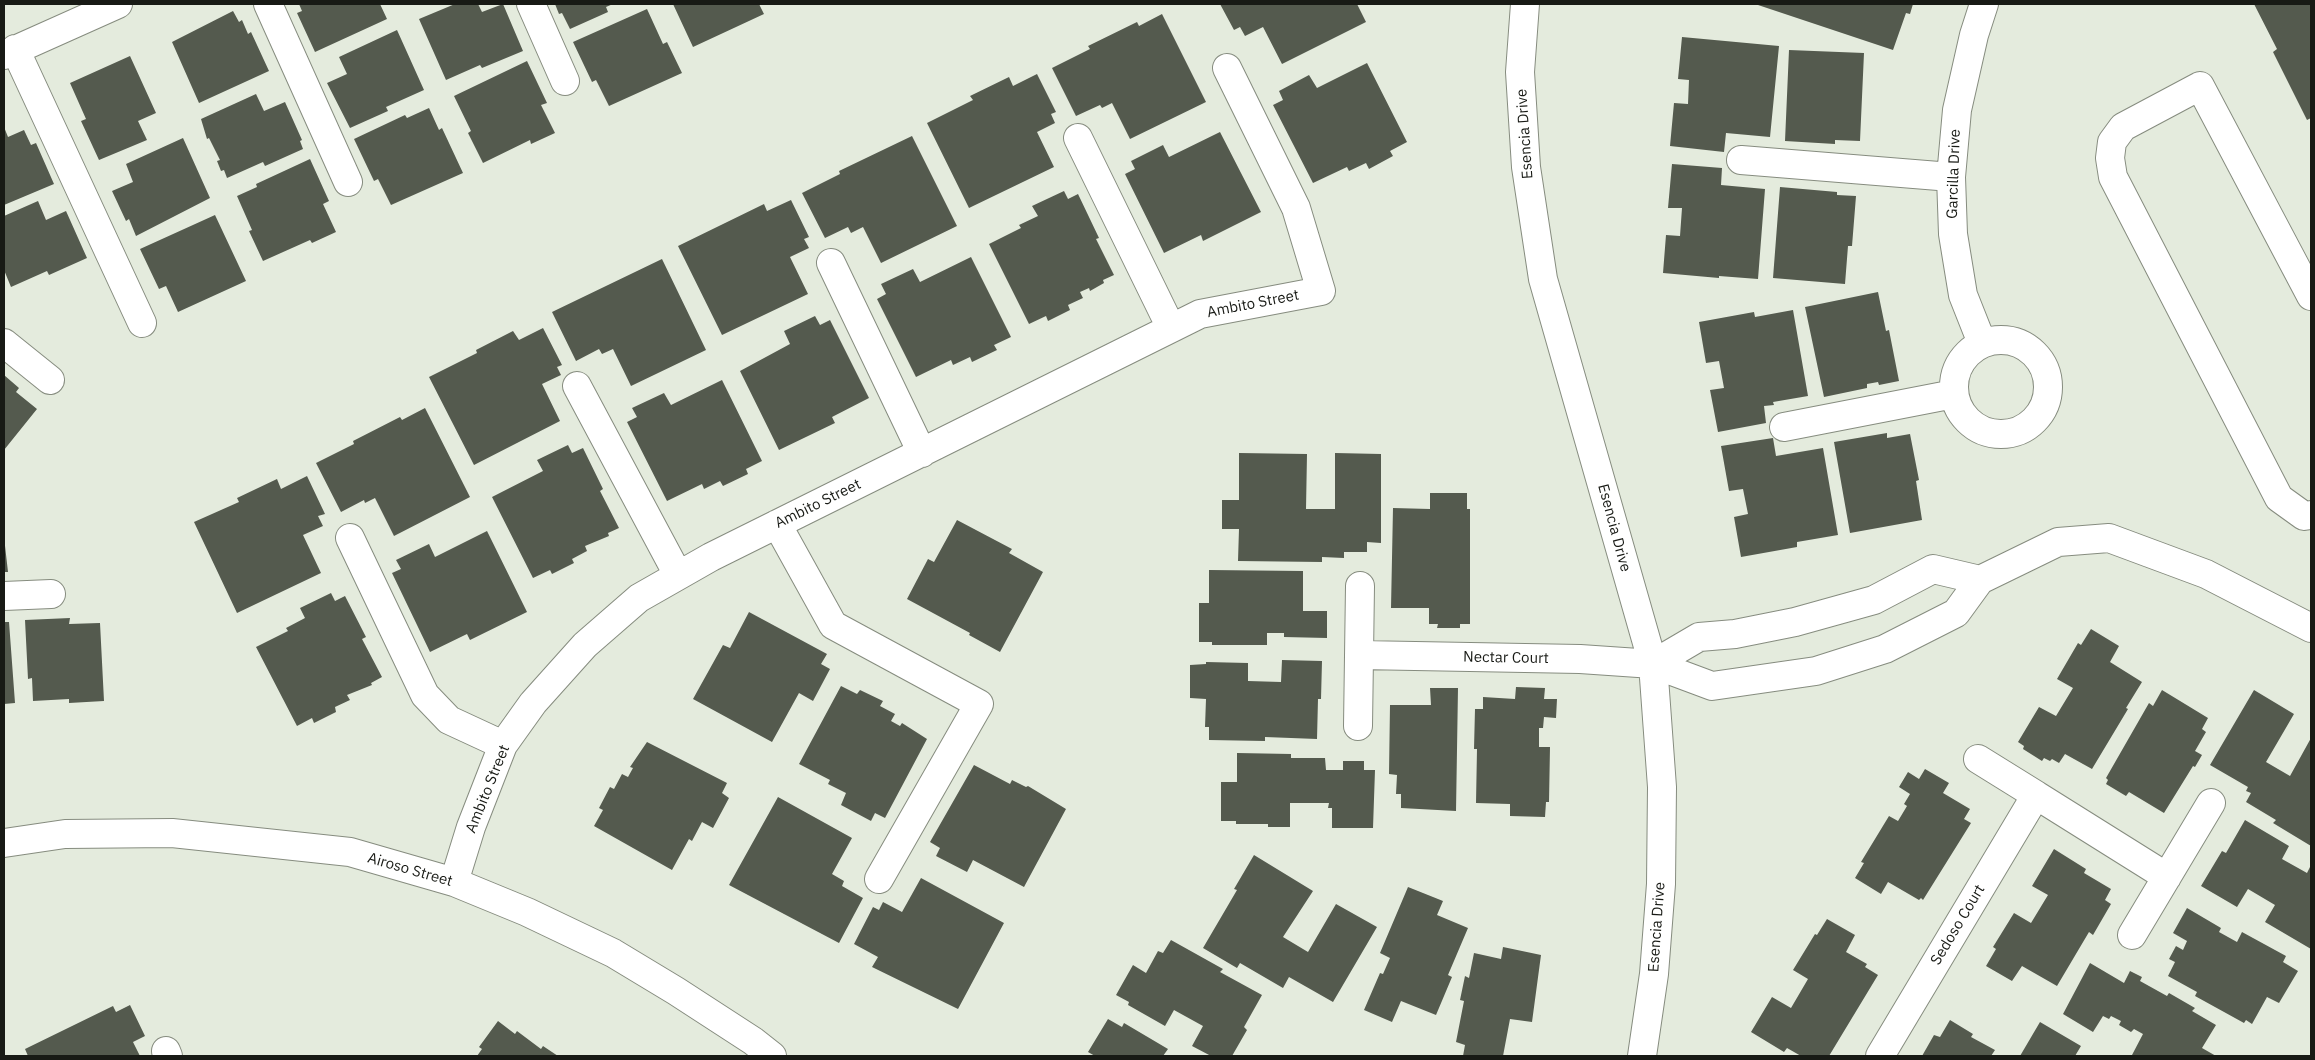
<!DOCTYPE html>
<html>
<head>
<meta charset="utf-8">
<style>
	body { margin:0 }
	#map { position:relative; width:2315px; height:1060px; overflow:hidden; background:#e4ebdd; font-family:"IBM Plex Sans",sans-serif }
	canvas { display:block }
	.frame { position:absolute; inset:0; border:5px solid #181a15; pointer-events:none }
</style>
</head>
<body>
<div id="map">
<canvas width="2315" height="1060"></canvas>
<div class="frame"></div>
</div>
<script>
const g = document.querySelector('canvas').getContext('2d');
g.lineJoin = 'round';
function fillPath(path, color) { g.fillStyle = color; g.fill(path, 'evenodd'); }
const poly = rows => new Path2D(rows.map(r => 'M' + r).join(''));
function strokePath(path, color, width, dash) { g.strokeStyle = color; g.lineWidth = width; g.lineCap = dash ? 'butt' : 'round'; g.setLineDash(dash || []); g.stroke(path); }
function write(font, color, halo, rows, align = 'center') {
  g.font = font + ' "IBM Plex Sans",sans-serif'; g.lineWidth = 5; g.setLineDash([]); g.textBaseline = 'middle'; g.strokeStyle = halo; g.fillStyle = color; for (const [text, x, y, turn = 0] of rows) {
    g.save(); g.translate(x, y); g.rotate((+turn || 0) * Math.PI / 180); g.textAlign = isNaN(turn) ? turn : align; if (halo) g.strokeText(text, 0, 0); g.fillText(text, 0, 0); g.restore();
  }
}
fillPath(poly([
	[299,4,380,4,387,19,315,52,297,13,302,11],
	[455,4,478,4,482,12,503,4,523,51,482,68,480,65,446,80,419,19],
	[555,4,613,4,606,7,608,12,570,29,562,13,559,14],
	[673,4,759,4,764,14,693,47],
	[1220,4,1357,4,1366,22,1282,64,1263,27,1245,36,1240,27,1234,30],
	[1755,4,1913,4,1910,14,1906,13,1893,50],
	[2254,4,2311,4,2311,118,2307,120,2273,52,2277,49],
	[647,9,663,44,667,42,682,73,609,106,596,80,592,82,573,42],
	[233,11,239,22,242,20,248,34,251,32,269,71,199,103,172,42],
	[1162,14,1206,102,1130,139,1112,103,1102,108,1100,105,1076,116,1052,68,1090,49,1088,46,1137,22,1139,26],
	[397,30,424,90,386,107,388,111,350,128,327,83,347,74,339,57],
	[1682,37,1779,46,1770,137,1726,133,1724,152,1670,146,1674,103,1688,104,1689,80,1678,79],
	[1789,50,1864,53,1860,141,1835,140,1835,144,1785,141],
	[130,56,156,113,138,121,147,140,99,160,81,121,86,119,70,83],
	[527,61,547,103,541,105,555,133,531,144,530,140,483,163,468,133,471,131,454,96],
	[1367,63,1407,142,1390,151,1393,156,1369,169,1366,163,1349,171,1347,167,1313,183,1273,105,1283,100,1279,91,1309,75,1317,88],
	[1037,74,1056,112,1051,114,1055,123,1037,132,1054,167,969,208,927,123,973,100,970,96,1009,77,1013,86],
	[256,94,264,111,285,102,302,140,300,141,303,149,265,166,263,162,227,178,224,170,221,171,217,161,220,160,209,138,207,139,201,119],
	[429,108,439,130,442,128,463,173,391,205,378,179,374,181,354,139,405,115,407,118],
	[4,127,8,137,24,130,31,145,36,143,54,184,4,205],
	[1220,132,1261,212,1203,241,1201,235,1164,253,1125,174,1135,169,1131,161,1163,145,1169,157],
	[912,136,957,226,881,263,863,227,851,233,848,227,825,238,802,193,840,174,839,171],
	[183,138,210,198,136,236,129,219,126,221,112,191,133,182,126,164],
	[310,159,329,201,323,204,336,232,312,243,310,240,263,261,249,231,252,230,237,196,257,187,256,184],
	[1672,164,1722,168,1721,185,1765,189,1758,279,1719,276,1719,278,1663,273,1666,235,1680,236,1682,208,1668,208],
	[1780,187,1837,192,1837,195,1856,196,1852,246,1848,246,1845,284,1773,278],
	[1064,191,1068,199,1078,194,1099,238,1096,239,1114,275,1103,280,1104,283,1090,291,1089,288,1080,292,1083,298,1068,305,1070,310,1048,321,1046,316,1029,324,989,244,1021,228,1019,225,1038,216,1032,206],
	[791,200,809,237,804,239,809,248,790,257,808,294,722,335,678,246,764,204,767,211],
	[38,201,46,220,66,211,87,258,49,275,47,271,11,287,4,270,4,216],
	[215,215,246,281,178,312,166,286,159,289,140,249],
	[971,257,1011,337,994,345,997,350,972,362,970,357,953,365,951,360,916,377,877,299,886,294,881,284,913,269,920,282],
	[662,259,706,350,631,386,613,349,602,354,599,349,576,361,552,312],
	[1878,292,1886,331,1889,330,1899,381,1879,385,1878,382,1867,384,1867,388,1824,397,1805,307],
	[1793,310,1808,396,1773,402,1774,405,1764,406,1766,423,1718,432,1710,390,1724,388,1719,361,1706,363,1699,322,1754,312,1755,317],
	[815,316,820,325,830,320,869,398,832,417,835,423,779,450,740,371,790,344,784,331],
	[543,328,562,365,557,367,561,375,542,384,560,421,474,465,429,377,477,353,476,350,513,331,519,340],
	[4,375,19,388,16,392,37,409,4,450],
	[722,380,762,461,746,469,748,474,723,486,720,481,704,489,702,484,667,501,627,422,637,417,632,408,664,393,671,405],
	[425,408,470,497,394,536,375,498,365,503,364,500,341,512,316,463,354,444,353,441,400,417,402,420],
	[1887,433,1887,438,1910,434,1919,480,1916,481,1922,520,1850,533,1834,442],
	[1773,438,1776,456,1823,448,1838,535,1797,542,1797,547,1741,557,1734,517,1748,514,1743,489,1729,491,1721,446],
	[568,445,572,453,583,448,603,489,600,491,619,528,608,533,609,536,585,546,587,551,572,559,574,563,552,574,550,570,533,578,492,497,543,471,537,460],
	[1239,453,1307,454,1306,509,1335,509,1335,453,1381,454,1381,543,1367,542,1367,552,1344,552,1344,558,1322,557,1322,562,1238,561,1239,529,1222,529,1222,500,1239,500],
	[307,476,325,514,318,516,323,526,303,535,321,573,237,613,194,522,239,502,237,498,277,479,281,489],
	[1430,493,1467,493,1467,509,1470,509,1470,624,1460,624,1460,628,1437,628,1438,624,1429,624,1429,608,1391,608,1393,508,1430,509],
	[957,520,1012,549,1009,553,1043,572,1000,652,969,635,970,633,907,599,928,559,934,562],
	[487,531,527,612,470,640,467,634,430,652,392,573,401,569,396,560,429,544,435,557],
	[4,537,8,572,4,572],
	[1209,570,1303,571,1303,611,1327,611,1327,638,1284,637,1284,633,1267,633,1267,645,1212,645,1212,642,1199,642,1199,603,1209,603],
	[331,593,335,601,345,596,366,637,362,639,382,677,371,683,372,685,347,695,350,700,335,707,336,712,314,723,312,718,297,726,256,647,288,631,286,628,305,618,300,608],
	[749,612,827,654,821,664,830,669,813,701,799,693,772,742,693,699,723,645,730,648],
	[70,618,69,624,100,623,104,701,69,703,69,699,33,701,32,678,28,679,25,620],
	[4,622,9,622,15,703,4,704],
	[2091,629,2119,646,2110,662,2142,682,2126,708,2128,709,2092,769,2065,754,2059,763,2052,759,2050,761,2044,758,2042,761,2023,749,2024,746,2018,742,2039,707,2056,716,2073,688,2057,679,2078,643,2081,645],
	[1282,660,1322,661,1321,699,1318,699,1317,739,1265,737,1265,741,1209,740,1209,727,1205,727,1206,699,1190,698,1190,665,1206,664,1206,662,1248,663,1248,681,1281,682],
	[841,686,857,694,860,690,883,701,880,706,895,714,891,721,900,726,902,723,927,739,885,818,875,813,871,821,841,805,846,793,828,784,830,780,799,764],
	[1516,687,1545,688,1544,699,1557,699,1556,718,1544,717,1543,728,1539,728,1539,747,1550,747,1549,802,1546,802,1545,817,1510,816,1510,804,1476,803,1477,749,1474,749,1475,709,1483,709,1483,697,1515,699],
	[1430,688,1458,688,1456,811,1401,808,1401,794,1396,794,1397,775,1389,774,1390,705,1431,705],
	[2162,690,2208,718,2202,729,2206,732,2195,751,2202,755,2195,767,2193,766,2164,813,2129,792,2126,796,2106,784,2108,780,2106,778,2149,703,2153,706],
	[2254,690,2294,714,2266,762,2290,776,2311,738,2311,846,2273,823,2276,820,2246,802,2251,793,2246,791,2248,787,2210,765],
	[647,742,727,783,722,793,729,798,713,828,702,822,692,841,689,839,672,870,594,826,603,810,599,808,610,787,614,789,622,774,628,777,633,768,630,767],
	[1237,753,1291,754,1291,758,1325,758,1326,770,1343,770,1343,761,1364,761,1364,770,1375,770,1373,828,1332,828,1332,808,1328,808,1329,803,1290,803,1290,827,1268,827,1268,824,1236,824,1236,821,1221,821,1221,782,1237,782],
	[974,765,1010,784,1012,780,1026,787,1028,786,1066,809,1024,887,973,860,967,872,936,856,940,848,930,842],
	[1925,769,1949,783,1943,793,1970,809,1964,819,1971,823,1923,900,1921,898,1919,900,1888,882,1881,894,1855,878,1864,863,1861,862,1889,816,1898,821,1907,806,1904,804,1910,794,1899,787,1908,772,1919,779],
	[778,797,852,838,832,874,844,881,842,886,863,898,839,943,729,885],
	[2245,820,2289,846,2282,859,2307,873,2311,865,2311,949,2265,922,2275,905,2248,889,2237,907,2201,886,2222,851,2226,853],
	[2054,849,2086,869,2084,873,2111,889,2105,900,2111,904,2093,935,2089,932,2057,986,2022,966,2012,981,1986,966,1996,949,1993,947,2014,913,2031,923,2048,895,2032,886],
	[1254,855,1313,891,1283,937,1308,952,1336,904,1377,927,1333,1002,1289,977,1283,988,1240,963,1237,968,1203,948,1237,890,1234,889],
	[921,878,1004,923,958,1009,872,967,878,957,854,944,873,907,879,910,883,902,902,912],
	[1408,887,1443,901,1437,915,1468,928,1448,975,1452,977,1436,1015,1401,1001,1392,1022,1364,1010,1380,973,1383,974,1390,958,1380,953],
	[2187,908,2221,928,2219,932,2237,942,2242,932,2286,956,2283,962,2298,971,2279,1003,2267,997,2252,1024,2246,1020,2244,1023,2195,996,2197,992,2168,976,2175,962,2169,959,2176,946,2183,950,2187,941,2173,933],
	[1827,919,1855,935,1846,952,1867,964,1865,967,1878,975,1829,1056,1801,1056,1787,1048,1784,1052,1751,1032,1772,997,1791,1008,1808,979,1793,970,1815,934,1817,935],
	[1171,940,1223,969,1220,972,1262,995,1244,1027,1247,1030,1232,1056,1211,1056,1192,1046,1203,1026,1174,1010,1165,1026,1128,1005,1129,1002,1116,995,1133,965,1146,973,1158,951,1163,953],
	[1503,947,1541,955,1532,1022,1510,1019,1503,1056,1463,1056,1465,1045,1456,1042,1464,1001,1460,1000,1465,976,1469,978,1474,953,1501,959],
	[2090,963,2124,983,2130,971,2142,977,2140,981,2167,996,2169,993,2195,1008,2192,1011,2216,1025,2202,1048,2216,1056,2134,1056,2132,1055,2143,1034,2134,1029,2131,1032,2119,1025,2121,1021,2111,1016,2109,1019,2103,1016,2093,1032,2063,1014],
	[130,1005,145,1036,133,1042,140,1056,28,1056,25,1049,113,1006,116,1012],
	[1108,1019,1122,1027,1124,1023,1168,1049,1163,1056,1095,1056,1088,1052],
	[1950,1020,1973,1034,1971,1037,1995,1050,1991,1056,1922,1056,1934,1035,1940,1037],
	[498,1021,515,1034,517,1031,541,1049,543,1046,558,1056,477,1056,482,1049,479,1047],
	[2040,1022,2081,1046,2075,1056,2020,1056]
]), '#545a4e');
const minor = poly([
	[268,4,348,182],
	[531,4,565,81],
	[1525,4,1520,72,1526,167,1543,279,1653,664,1662,787,1661,884,1654,974,1642,1056],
	[15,49,142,323],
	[4,55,118,4],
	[1078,138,1171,328],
	[1741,160,1951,177],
	[831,263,922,453],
	[2311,296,2200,86,2123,127,2112,142,2110,158,2113,177,2279,498,2304,516,2311,515],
	'1954 387a47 47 0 1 1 94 0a47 47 0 1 1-94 0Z',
	[4,343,50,380],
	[1982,343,1963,295,1953,234,1951,177,1957,110,1974,35,1984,4],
	[577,386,678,575],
	[1784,427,1954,394],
	[777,524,833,625,979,704,879,879],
	[350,538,425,695,449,720,503,745],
	[4,596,51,594],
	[1360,655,1580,659,1653,664,1712,686,1816,671,1885,649,1956,613,1980,580,2058,542,2109,538,2206,574,2311,628],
	[1653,664,1699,637,1735,634,1795,622,1874,600,1933,569,1980,580],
	[1358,726,1360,586],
	[1978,759,2036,795],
	[4,843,65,834,172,833,350,852,454,882,527,912,613,953,676,991,753,1041,772,1056],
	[454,882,471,827,503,745,533,703,585,645,639,598,711,557,1200,314,1321,291,1296,208,1227,68],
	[2132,935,2211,803],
	[166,1051,168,1056],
	[1880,1056,2036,795,2167,877]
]);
strokePath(minor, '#868c7f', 30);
strokePath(minor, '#fff', 28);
write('15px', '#181a15', '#fff', [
	["Esencia Drive",1525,134,-94],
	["Garcilla Drive",1954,174,-88],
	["Ambito Street",1253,304,-11],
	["Ambito Street",818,504,-26],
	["Esencia Drive",1614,528,75],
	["Nectar Court",1506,658,1],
	["Ambito Street",488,789,-68],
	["Airoso Street",410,870,16],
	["Sedoso Court",1958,925,-59],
	["Esencia Drive",1657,927,-86]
]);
</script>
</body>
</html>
